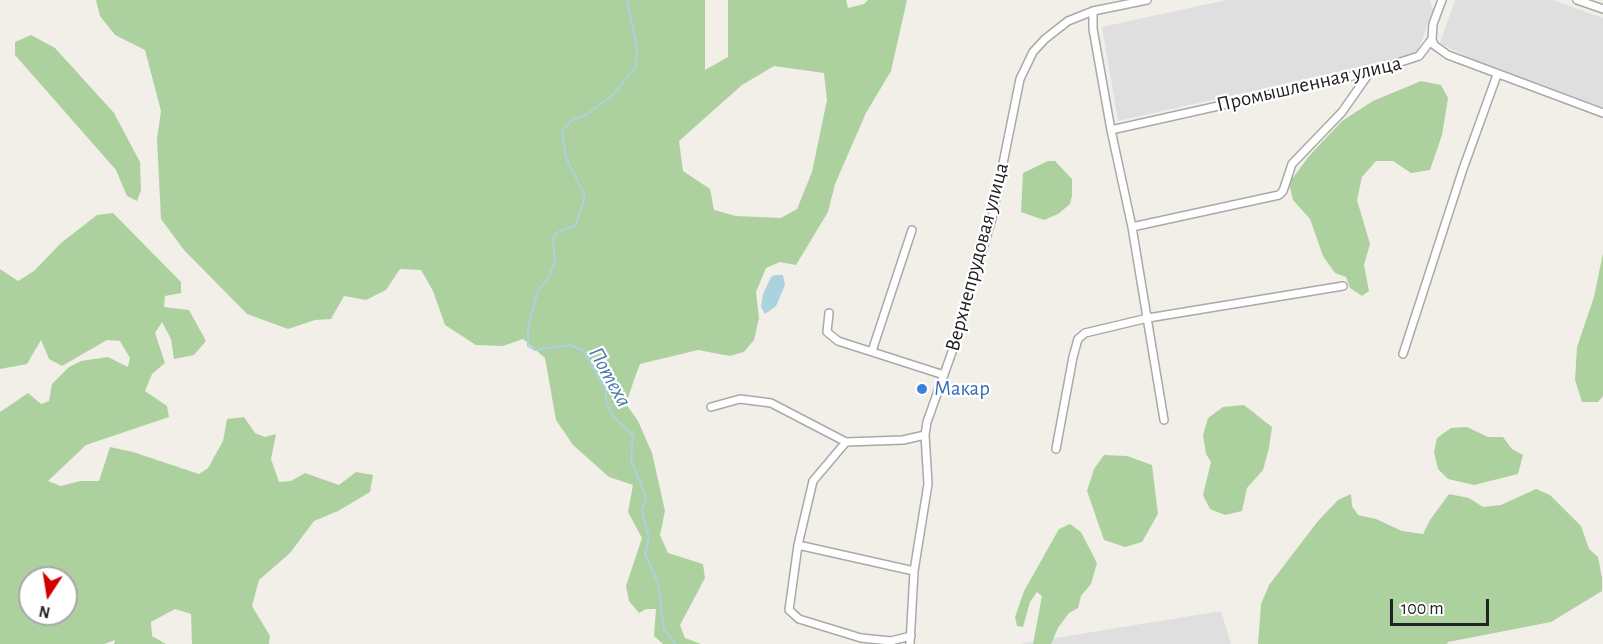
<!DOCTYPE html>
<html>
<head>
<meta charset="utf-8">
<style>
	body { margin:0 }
	#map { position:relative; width:1603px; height:644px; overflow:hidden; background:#f2efe9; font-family:"Alegreya Sans",sans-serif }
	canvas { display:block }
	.north { position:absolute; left:18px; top:566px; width:60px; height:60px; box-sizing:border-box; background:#fff; border:2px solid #a7a7a7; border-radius:50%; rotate:192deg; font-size:16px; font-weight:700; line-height:24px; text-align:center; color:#222 }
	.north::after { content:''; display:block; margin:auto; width:21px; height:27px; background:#d40000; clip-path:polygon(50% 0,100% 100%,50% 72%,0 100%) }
	.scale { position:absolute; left:1390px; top:599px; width:99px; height:27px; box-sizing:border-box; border:3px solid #222; border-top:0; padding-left:8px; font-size:18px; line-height:21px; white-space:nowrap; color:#222; -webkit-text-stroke:4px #fff; paint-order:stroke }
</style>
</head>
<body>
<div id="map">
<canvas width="1603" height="644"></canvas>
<div class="north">N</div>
<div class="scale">100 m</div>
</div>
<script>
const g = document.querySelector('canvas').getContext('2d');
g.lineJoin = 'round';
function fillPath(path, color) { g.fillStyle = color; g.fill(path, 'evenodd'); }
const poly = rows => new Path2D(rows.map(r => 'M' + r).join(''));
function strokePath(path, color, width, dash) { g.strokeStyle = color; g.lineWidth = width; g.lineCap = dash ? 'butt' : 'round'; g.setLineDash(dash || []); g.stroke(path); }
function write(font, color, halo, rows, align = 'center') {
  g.font = font + ' "Alegreya Sans",sans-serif'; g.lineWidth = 4.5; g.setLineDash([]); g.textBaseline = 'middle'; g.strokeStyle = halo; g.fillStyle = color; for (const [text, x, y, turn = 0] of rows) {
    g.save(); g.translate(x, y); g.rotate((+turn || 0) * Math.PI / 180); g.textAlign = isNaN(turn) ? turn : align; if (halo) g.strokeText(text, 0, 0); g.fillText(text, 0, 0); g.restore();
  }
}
fillPath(poly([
	[1226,0,1430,0,1433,10,1417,54,1118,121,1102,27],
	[1455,0,1553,0,1603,18,1603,109,1495,71,1440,43],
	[1221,611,1231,644,1019,644]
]), '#e0dfdf');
fillPath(poly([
	[96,0,705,0,705,70,728,57,728,0,846,0,848,8,864,4,868,0,907,0,891,71,866,113,835,184,828,212,796,265,780,262,766,268,756,292,759,318,754,340,744,352,730,356,698,350,640,364,634,380,626,404,638,421,652,453,665,511,660,535,668,553,703,564,705,578,680,625,685,638,701,644,663,644,654,636,656,609,646,609,639,613,629,601,626,586,642,538,628,512,633,485,609,477,573,445,556,420,545,358,523,339,503,346,476,345,445,325,433,291,421,270,400,269,386,290,366,300,344,296,331,319,315,320,288,329,247,314,184,250,161,219,157,139,161,111,145,50,115,35,100,16],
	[774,66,824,73,827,100,812,172,797,209,781,218,736,216,714,210,710,189,683,171,679,141,742,85],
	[31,35,55,48,114,113,140,162,141,190,137,201,127,196,116,170,15,55,15,42],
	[1421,81,1441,85,1448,98,1442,135,1430,170,1411,173,1393,161,1376,161,1362,177,1357,200,1370,244,1364,265,1369,291,1362,296,1350,288,1346,277,1335,273,1323,256,1310,219,1293,200,1289,183,1309,156,1342,121,1373,101],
	[1048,161,1055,161,1072,179,1072,196,1070,204,1058,214,1044,220,1021,212,1023,173],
	[113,213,181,282,181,293,165,296,164,307,189,310,206,341,194,355,174,359,171,339,162,322,155,333,165,363,152,374,145,391,167,406,169,417,86,445,48,481,61,486,80,481,99,481,110,447,133,452,199,474,208,468,223,441,227,419,244,417,255,433,265,437,276,434,271,459,279,482,291,481,305,473,339,485,356,472,373,475,370,492,338,511,314,521,290,553,259,580,252,606,270,636,269,644,192,644,191,614,175,609,151,622,152,636,166,644,114,644,115,640,104,644,0,644,0,412,28,393,41,404,49,401,52,384,69,367,81,361,108,357,128,367,130,358,120,341,107,340,62,366,49,359,41,340,27,364,0,369,0,269,18,281,34,271,61,243,97,215],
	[30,578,66,578,66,614,30,614],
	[1603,253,1603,396,1598,402,1582,402,1575,380,1577,347,1594,297],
	[1244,405,1272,427,1269,448,1263,470,1247,488,1242,511,1225,515,1210,509,1203,495,1211,462,1206,454,1203,435,1208,418,1223,407],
	[1467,427,1488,437,1503,437,1512,449,1523,455,1518,474,1474,485,1448,479,1438,469,1434,452,1437,438,1451,428],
	[1104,455,1127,456,1152,465,1158,514,1142,542,1125,547,1104,540,1087,491,1094,469],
	[1536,489,1550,495,1581,526,1589,549,1598,557,1602,578,1602,591,1551,622,1448,642,1447,644,1258,644,1261,604,1269,585,1318,521,1338,500,1351,494,1352,506,1358,515,1376,519,1402,531,1423,534,1430,520,1449,494,1469,498,1483,507,1501,505],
	[1070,524,1081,532,1097,563,1091,584,1081,596,1078,608,1069,613,1058,628,1051,644,1033,644,1042,596,1037,592,1030,602,1023,627,1017,626,1015,617,1024,591,1059,529]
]), '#add19e');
fillPath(poly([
	[775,275,783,275,785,285,776,306,765,314,761,307,763,294,771,277]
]), '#aad3df');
strokePath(poly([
	[627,0,637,49,636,66,613,95,587,114,569,122,562,132,566,158,585,196,576,225,556,233,553,240,555,262,548,278,538,291,528,327,528,346,535,350,570,345,583,350,606,390,606,402,613,416,633,435,631,460,646,496,642,511,649,538,645,554,658,583,664,630,676,644]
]), '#aad3df', 2);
const minor = poly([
	[1577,0,1603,9],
	[1093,11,1093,29,1111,130,1370,72,1419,56,1432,39],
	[1432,39,1434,45,1448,55,1603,113],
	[1432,39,1433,24,1442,0],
	[1111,130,1132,227,1164,420],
	[1132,227,1279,195,1283,191,1292,164,1342,112,1370,72],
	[829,313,827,332,838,341,944,375],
	[872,351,912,230],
	[1403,354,1463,169,1497,75],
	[711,407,740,399,771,403,846,442,903,440,925,435],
	[846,442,813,481,798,545,789,610,799,619,861,638,891,641,911,636],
	[1056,449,1073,357,1078,339,1085,333,1148,318,1343,286],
	[798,545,914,571],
	[910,644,914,571,928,484,925,435,927,422,952,352,992,218,1020,79,1033,52,1045,39,1068,21,1093,11,1147,0]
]);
strokePath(minor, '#a9a9a9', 10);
strokePath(minor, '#fff', 7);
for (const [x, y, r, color] of [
	[922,389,6,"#3f7fe0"]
]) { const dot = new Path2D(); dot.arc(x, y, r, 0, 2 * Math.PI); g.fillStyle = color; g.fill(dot); strokePath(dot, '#fff', 2); }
write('21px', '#222', '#fff', [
	["Промышленная улица",1309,84,-13],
	["Верхнепрудовая улица",977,257,-75]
]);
write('21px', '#366cbe', '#fff', [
	["Макар",934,389]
], 'left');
write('italic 22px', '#4a7aab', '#fff', [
	["Потеха",610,377,61]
]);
</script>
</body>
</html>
